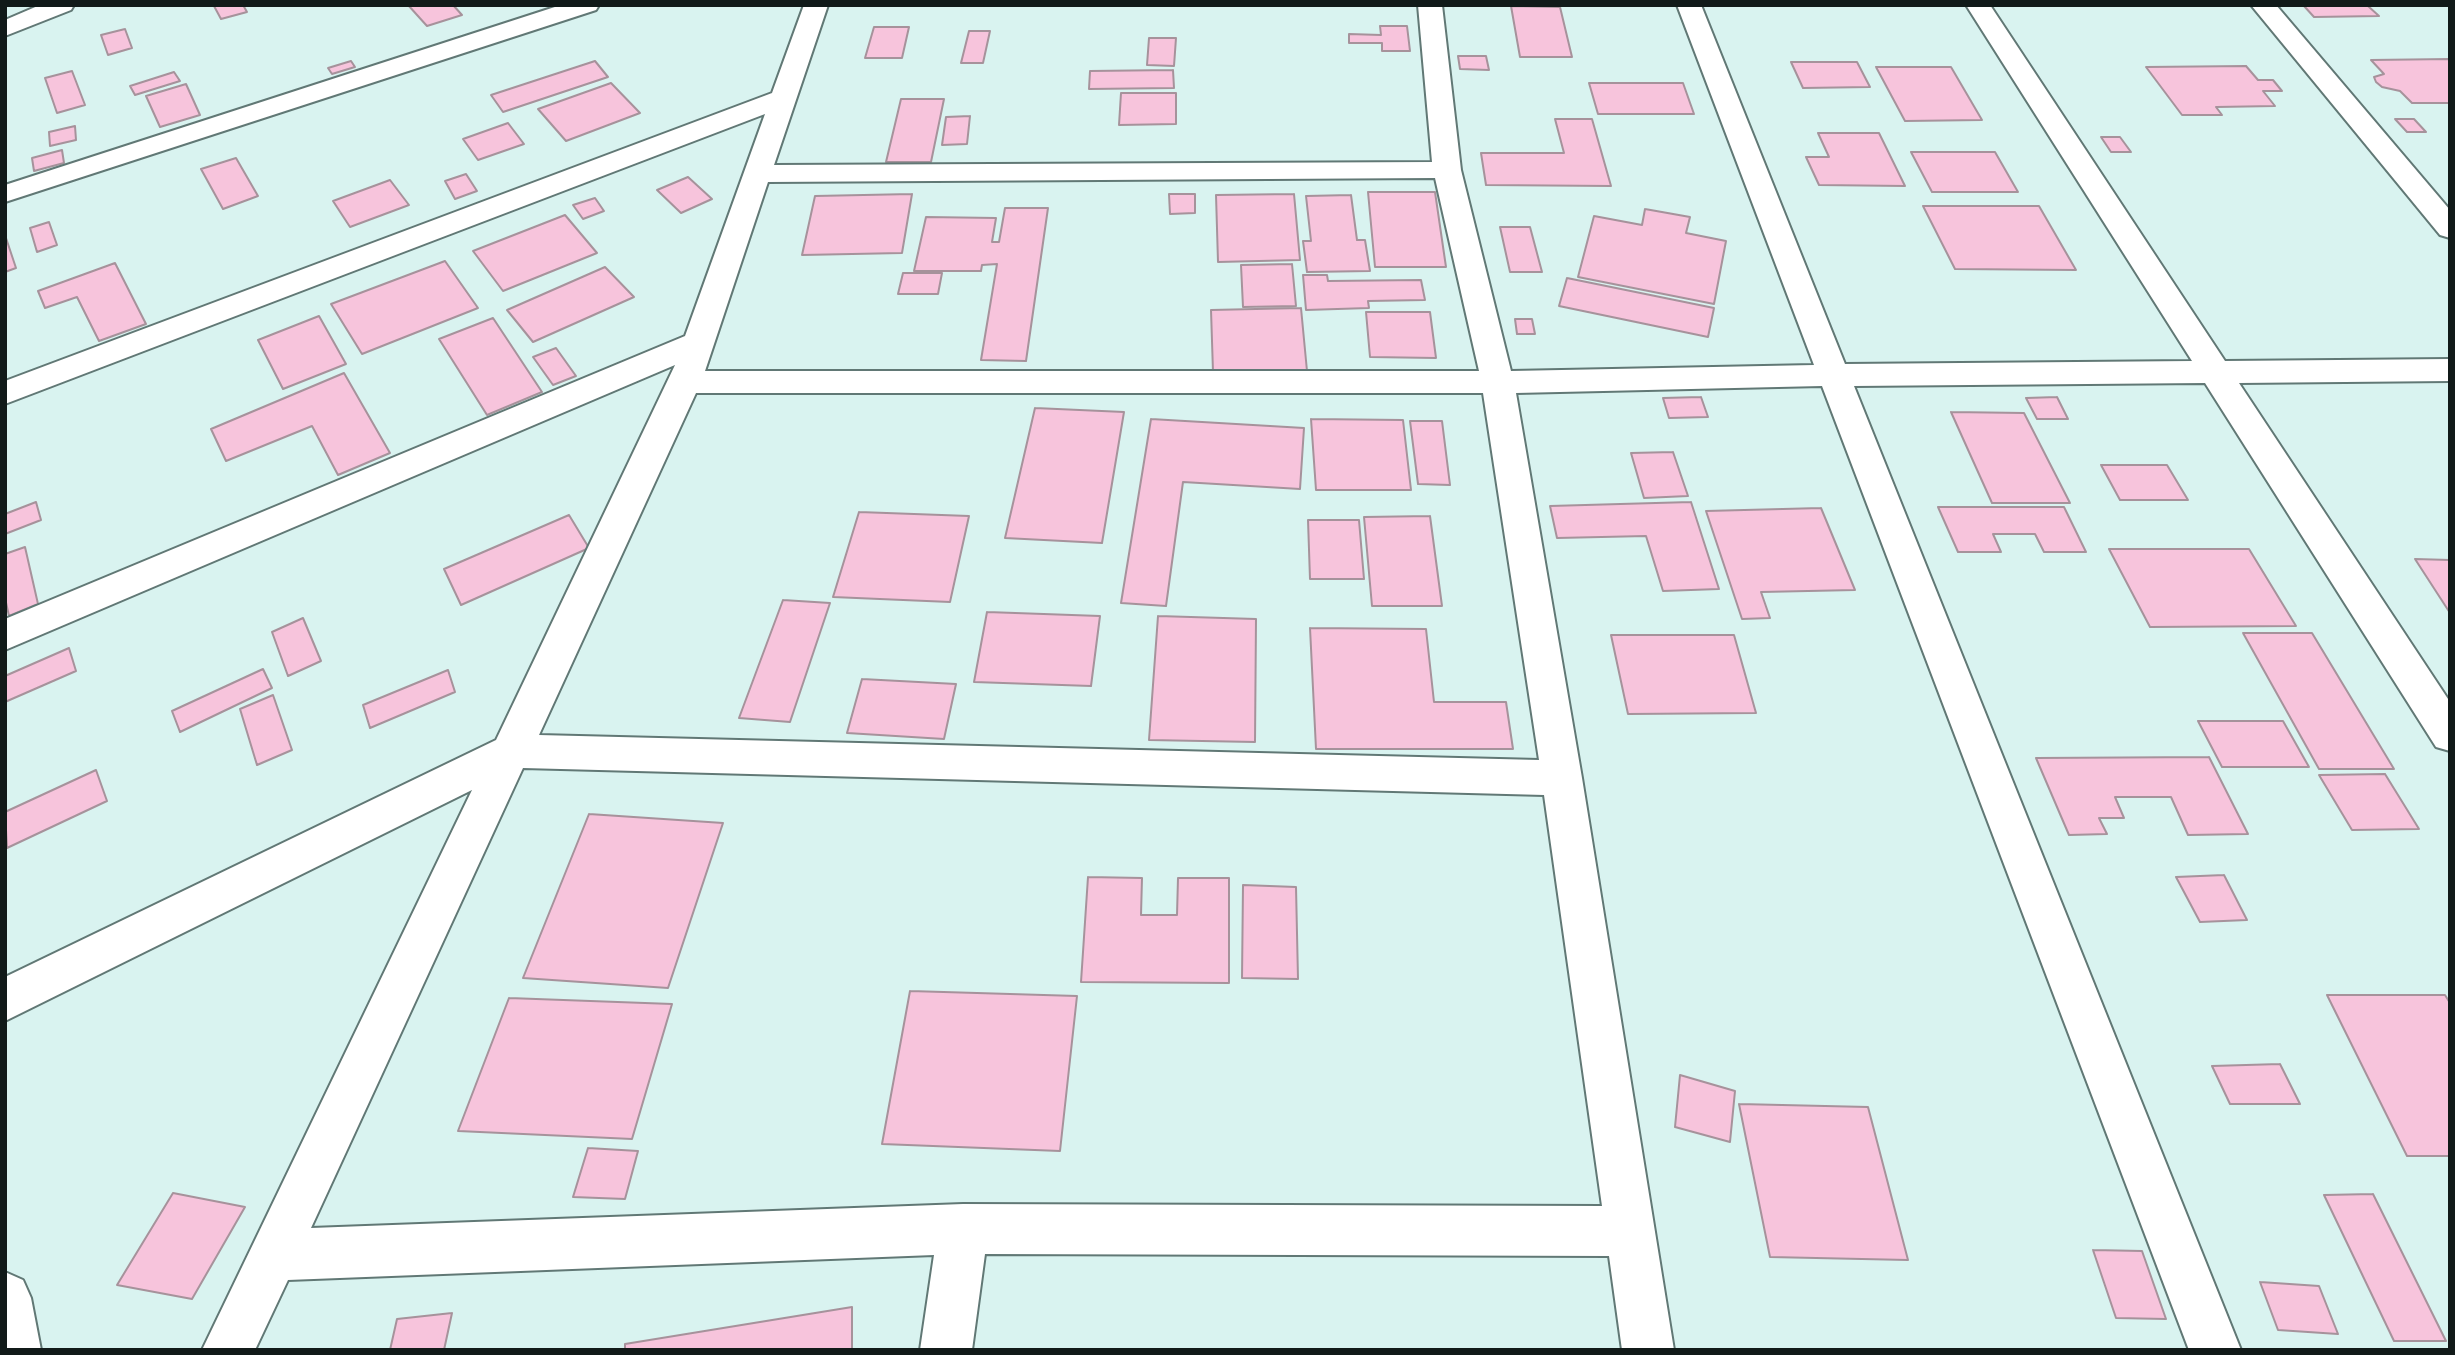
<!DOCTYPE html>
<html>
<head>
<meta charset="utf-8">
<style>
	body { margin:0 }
	#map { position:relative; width:2455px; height:1355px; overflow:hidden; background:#d9f3f0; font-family:"Golos Text",sans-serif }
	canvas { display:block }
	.frame { position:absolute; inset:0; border:7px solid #111a19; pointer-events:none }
</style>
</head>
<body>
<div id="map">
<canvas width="2455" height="1355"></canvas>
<div class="frame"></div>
</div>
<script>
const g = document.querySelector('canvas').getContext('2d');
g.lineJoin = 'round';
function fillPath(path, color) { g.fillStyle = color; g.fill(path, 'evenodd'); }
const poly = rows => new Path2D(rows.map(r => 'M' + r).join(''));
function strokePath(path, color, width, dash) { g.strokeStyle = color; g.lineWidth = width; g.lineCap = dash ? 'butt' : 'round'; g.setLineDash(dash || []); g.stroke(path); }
const building = poly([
	[243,5,247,12,221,19,214,6,243,5],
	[408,5,453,5,462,15,427,26,408,5],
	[1511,6,1560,7,1572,57,1520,57,1511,6],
	[2304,6,2368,6,2379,16,2314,17,2304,6],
	[1380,26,1407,26,1410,51,1382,51,1382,43,1349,43,1349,34,1381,35,1380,26],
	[874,27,909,27,902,58,865,58,874,27],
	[125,29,132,48,108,55,101,35,125,29],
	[969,31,990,31,983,63,961,63,969,31],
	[1149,38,1176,38,1174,66,1147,65,1149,38],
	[1458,56,1486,56,1489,70,1460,69,1458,56],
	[2450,59,2450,103,2412,103,2400,91,2382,87,2376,82,2374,77,2384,74,2371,60,2450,59],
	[351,61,355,67,332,74,328,68,351,61],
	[595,61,608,77,503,112,491,95,595,61],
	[1791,62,1857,62,1870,87,1803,88,1791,62],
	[2246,66,2258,80,2273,80,2282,91,2263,91,2275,106,2216,107,2222,115,2182,115,2146,67,2246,66],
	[1876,67,1951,67,1982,120,1905,121,1876,67],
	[1173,70,1174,88,1089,89,1090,71,1173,70],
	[72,71,85,105,57,113,45,78,72,71],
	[174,72,180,81,135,95,130,86,174,72],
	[611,83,640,113,566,141,538,109,611,83],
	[1589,83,1683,83,1694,114,1598,114,1589,83],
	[186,84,200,115,160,127,146,96,186,84],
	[1121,93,1176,93,1176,124,1119,125,1121,93],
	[901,99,944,99,931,162,886,162,901,99],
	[970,116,967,144,942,145,946,117,970,116],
	[1555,119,1592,119,1611,186,1486,185,1481,153,1564,153,1555,119],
	[2395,119,2414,119,2426,132,2407,132,2395,119],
	[508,123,524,144,478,160,463,139,508,123],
	[75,126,76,140,50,146,49,132,75,126],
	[1818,133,1879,133,1905,186,1819,185,1806,157,1829,157,1818,133],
	[2101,137,2120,137,2131,152,2111,152,2101,137],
	[62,150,64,163,34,171,32,158,62,150],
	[1911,152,1995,152,2018,192,1932,192,1911,152],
	[236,158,258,196,223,209,201,169,236,158],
	[466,174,477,191,455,199,445,181,466,174],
	[688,177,712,199,681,213,657,190,688,177],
	[390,180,409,205,350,227,333,201,390,180],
	[1368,192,1435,192,1446,267,1375,267,1368,192],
	[912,194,902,253,802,255,815,196,912,194],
	[1169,194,1195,194,1195,213,1170,214,1169,194],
	[1294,194,1300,260,1218,262,1216,195,1294,194],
	[1351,195,1357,240,1365,240,1370,271,1307,272,1303,241,1311,241,1306,196,1351,195],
	[595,198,604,211,583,219,573,205,595,198],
	[1923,206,2039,206,2076,270,1955,269,1923,206],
	[1005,208,1048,208,1026,361,981,360,997,264,982,265,981,271,914,271,926,217,996,218,992,242,999,242,1005,208],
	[1645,209,1690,217,1686,233,1726,241,1714,304,1578,277,1594,216,1642,225,1645,209],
	[565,215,597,253,503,291,473,251,565,215],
	[49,222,57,245,37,252,30,228,49,222],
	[1500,227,1530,227,1542,272,1510,272,1500,227],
	[6,238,16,268,5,272,5,239,6,238],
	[445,261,478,308,362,354,331,304,445,261],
	[115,263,146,324,99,341,77,297,45,308,38,291,115,263],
	[1292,264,1296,306,1243,307,1241,265,1292,264],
	[605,267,634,297,533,342,507,310,605,267],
	[903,273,942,273,938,294,898,294,903,273],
	[1303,275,1327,275,1328,281,1421,280,1425,300,1368,301,1369,308,1306,310,1303,275],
	[1567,278,1714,308,1708,337,1559,306,1567,278],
	[1301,308,1307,371,1213,372,1211,310,1301,308],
	[1366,312,1430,312,1436,358,1370,357,1366,312],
	[319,316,346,364,283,389,258,340,319,316],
	[493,318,542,392,487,415,439,339,493,318],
	[1515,319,1532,319,1535,334,1517,334,1515,319],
	[556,348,576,376,553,385,533,357,556,348],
	[344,373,390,453,338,475,312,426,226,461,211,429,344,373],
	[1701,397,1708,417,1669,418,1663,398,1701,397],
	[2057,397,2068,419,2037,419,2026,398,2057,397],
	[1035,408,1124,412,1102,543,1005,538,1035,408],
	[1951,412,2024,413,2070,503,1992,503,1951,412],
	[1151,419,1304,428,1300,489,1183,482,1166,606,1121,603,1151,419],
	[1311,419,1403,420,1411,490,1316,490,1311,419],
	[1410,421,1442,421,1450,485,1418,484,1410,421],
	[1673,452,1688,496,1644,498,1631,453,1673,452],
	[2101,465,2167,465,2188,500,2120,500,2101,465],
	[36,502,41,520,5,534,5,514,36,502],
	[1691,502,1719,589,1663,591,1646,536,1557,538,1550,506,1691,502],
	[1938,507,2064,507,2086,552,2044,552,2035,534,1993,534,2001,552,1958,552,1938,507],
	[1821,508,1855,590,1761,592,1770,618,1742,619,1706,511,1821,508],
	[859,512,969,516,950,602,833,597,859,512],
	[569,515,589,548,461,605,444,569,569,515],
	[1430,516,1442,606,1372,606,1364,517,1430,516],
	[1308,520,1359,520,1364,579,1310,579,1308,520],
	[25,547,38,604,9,616,5,598,5,554,25,547],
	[2109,549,2249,549,2296,626,2150,627,2109,549],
	[2415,559,2450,560,2450,613,2415,559],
	[783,600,830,603,790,722,739,718,783,600],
	[987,612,1100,616,1091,686,974,682,987,612],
	[1158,616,1256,619,1255,742,1149,740,1158,616],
	[303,618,321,661,288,676,272,632,303,618],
	[1310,628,1426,629,1434,702,1506,702,1513,749,1316,749,1310,628],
	[2243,633,2312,633,2394,769,2319,769,2243,633],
	[1611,635,1734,635,1756,713,1628,714,1611,635],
	[69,648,76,671,5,702,5,676,69,648],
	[263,669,272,688,180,732,172,711,263,669],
	[448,670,455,692,370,728,363,705,448,670],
	[862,679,956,684,944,739,847,733,862,679],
	[273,695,292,750,257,765,240,709,273,695],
	[2198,721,2283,721,2309,767,2222,767,2198,721],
	[2209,757,2248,834,2188,835,2171,797,2115,797,2124,818,2099,818,2107,834,2069,835,2036,758,2209,757],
	[96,770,107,801,7,848,5,812,96,770],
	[2385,774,2419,829,2352,830,2319,775,2385,774],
	[589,814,723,823,668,988,523,978,589,814],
	[2224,875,2247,920,2200,922,2176,877,2224,875],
	[1088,877,1142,878,1141,915,1177,915,1178,878,1229,878,1229,983,1081,982,1088,877],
	[1243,885,1296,887,1298,979,1242,978,1243,885],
	[910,991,1077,996,1060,1151,882,1144,910,991],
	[2327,995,2445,995,2450,1003,2450,1156,2407,1156,2327,995],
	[509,998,672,1004,632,1139,458,1131,509,998],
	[2280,1064,2300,1104,2230,1104,2212,1066,2280,1064],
	[1680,1075,1735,1091,1730,1142,1675,1127,1680,1075],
	[1739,1104,1868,1107,1908,1260,1770,1257,1739,1104],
	[588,1148,638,1151,625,1199,573,1197,588,1148],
	[173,1193,245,1207,192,1299,117,1285,173,1193],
	[2373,1194,2446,1341,2394,1341,2324,1195,2373,1194],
	[2093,1250,2142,1251,2166,1319,2116,1318,2093,1250],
	[2260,1282,2319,1286,2338,1334,2278,1330,2260,1282],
	[852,1307,852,1350,625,1350,625,1344,852,1307],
	[452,1313,444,1350,390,1350,397,1319,452,1313]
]);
fillPath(building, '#f7c4dc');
strokePath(building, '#a6929b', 2);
const minor = poly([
	[40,5,74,5,71,10,5,36,5,20,40,5],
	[561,5,599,5,596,10,5,202,5,185,561,5],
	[804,5,828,5,774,165,1432,162,1418,5,1442,5,1461,170,1511,371,1814,365,1677,5,1701,5,1845,364,2192,361,1966,5,1990,5,2225,361,2450,359,2450,381,2239,383,2450,702,2450,751,2436,747,2205,383,1854,386,2241,1350,2189,1350,1822,386,1516,393,1582,778,1674,1350,1622,1350,1609,1256,985,1254,972,1350,920,1350,934,1255,288,1280,255,1350,202,1350,472,790,5,1021,5,977,496,740,675,365,5,650,5,619,685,336,765,114,5,404,5,381,772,93,804,5],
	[1435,178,1479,371,705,371,768,182,1435,178],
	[696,393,1483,393,1539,760,539,735,696,393],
	[523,768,1544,795,1602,1206,963,1204,311,1228,523,768],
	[2251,5,2276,5,2450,210,2450,238,2440,235,2251,5],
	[5,1272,23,1280,31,1298,41,1350,5,1350,5,1272]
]);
strokePath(minor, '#617875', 4);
fillPath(minor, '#fff');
</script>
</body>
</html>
